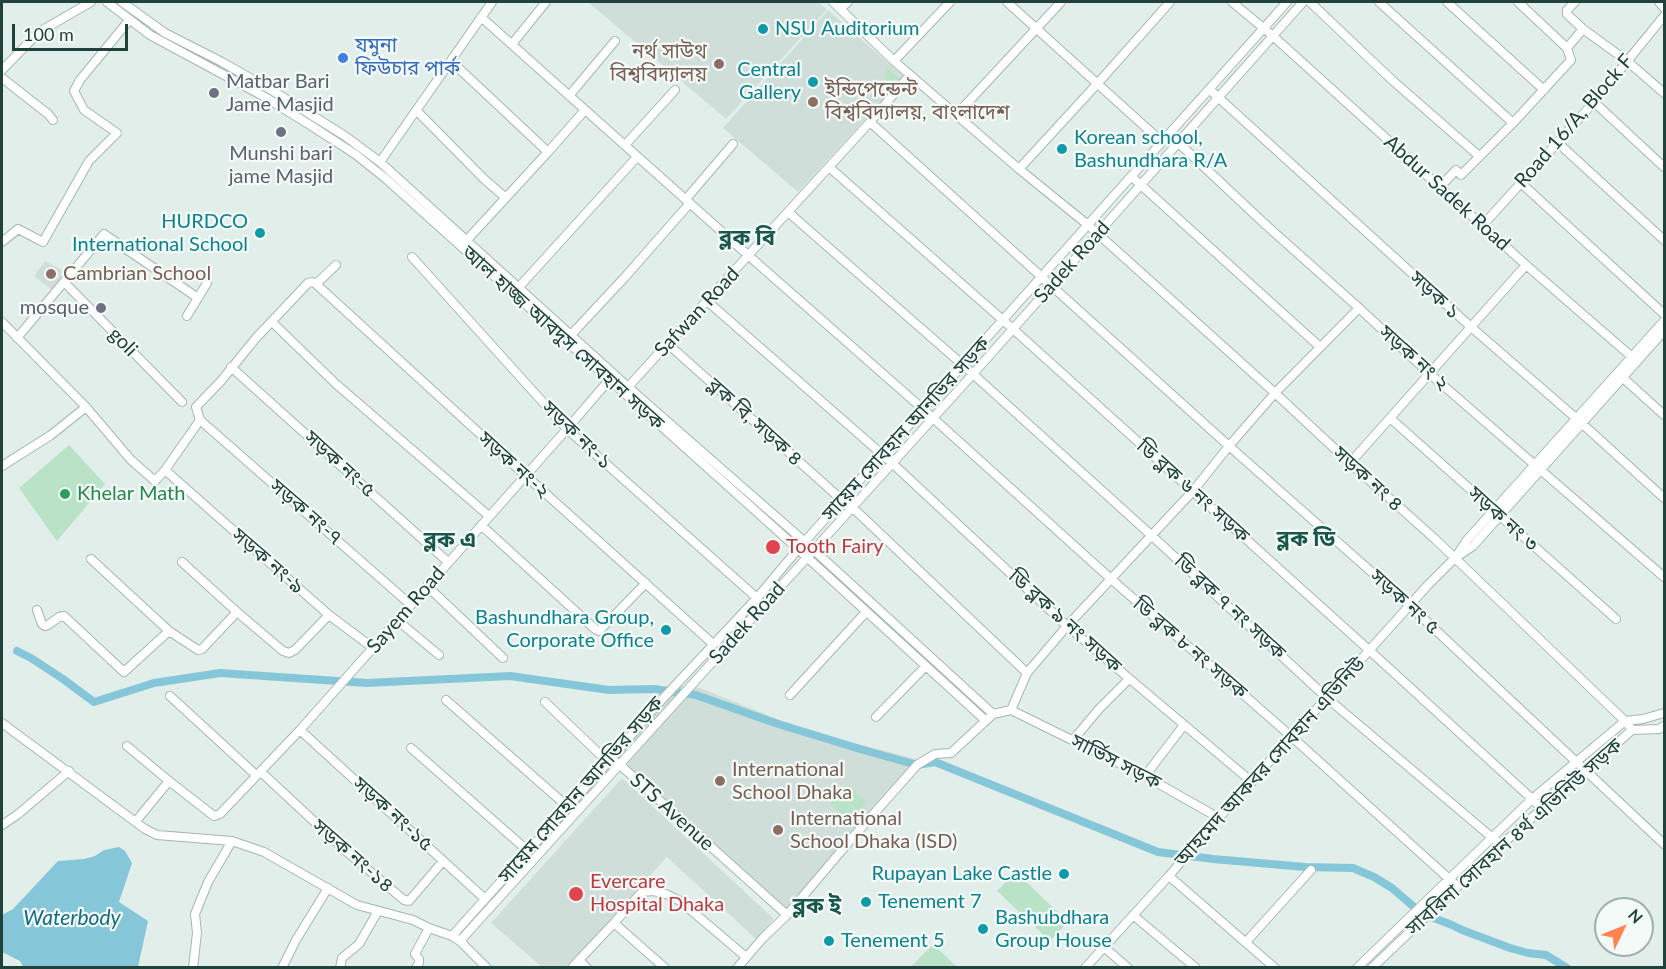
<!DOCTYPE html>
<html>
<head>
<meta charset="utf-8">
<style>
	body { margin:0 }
	#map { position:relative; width:1666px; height:969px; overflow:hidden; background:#e2eeea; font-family:Lato,sans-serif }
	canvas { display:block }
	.frame { position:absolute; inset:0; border:3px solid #20423a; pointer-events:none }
	.north { position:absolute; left:1594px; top:897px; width:60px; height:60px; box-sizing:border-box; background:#f4faf7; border:2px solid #9fb0ab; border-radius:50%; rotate:47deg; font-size:16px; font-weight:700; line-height:24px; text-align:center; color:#20423a }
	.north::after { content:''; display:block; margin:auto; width:21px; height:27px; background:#ff8450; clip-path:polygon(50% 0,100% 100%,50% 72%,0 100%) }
	.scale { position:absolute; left:12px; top:24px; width:116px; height:27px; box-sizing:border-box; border:3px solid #20423a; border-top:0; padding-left:8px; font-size:18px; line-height:21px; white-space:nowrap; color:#20423a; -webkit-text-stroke:4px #f4faf7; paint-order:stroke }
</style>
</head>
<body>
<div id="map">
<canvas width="1666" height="969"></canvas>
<div class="frame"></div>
<div class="north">N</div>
<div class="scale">100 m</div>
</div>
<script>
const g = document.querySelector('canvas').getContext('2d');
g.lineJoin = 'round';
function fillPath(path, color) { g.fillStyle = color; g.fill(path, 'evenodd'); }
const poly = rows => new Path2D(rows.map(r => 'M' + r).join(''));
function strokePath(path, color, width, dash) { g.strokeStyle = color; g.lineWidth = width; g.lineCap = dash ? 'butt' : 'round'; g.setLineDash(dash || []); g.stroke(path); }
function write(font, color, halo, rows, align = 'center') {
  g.font = font + ' Lato,"Noto Sans Bengali",sans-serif'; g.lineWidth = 4.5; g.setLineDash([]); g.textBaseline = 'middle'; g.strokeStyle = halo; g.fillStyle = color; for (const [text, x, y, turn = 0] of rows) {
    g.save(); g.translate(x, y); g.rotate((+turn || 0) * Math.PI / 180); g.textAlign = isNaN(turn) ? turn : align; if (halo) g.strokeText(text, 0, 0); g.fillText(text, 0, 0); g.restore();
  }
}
fillPath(poly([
	[588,2,818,2,827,9,726,119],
	[828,10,904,77,798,192,723,128],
	[45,261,67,273,52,290,34,276],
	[676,685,700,688,810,732,921,760,787,915,615,758],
	[622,778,774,919,756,939,667,857,568,967,542,967,491,923]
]), '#d0ded9');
fillPath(poly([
	[886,67,901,80,885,97],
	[69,445,105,484,57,541,19,488],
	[848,785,867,802,858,811,839,794],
	[839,795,858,813,849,822,830,804],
	[1016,872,1068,922,1050,941,997,891],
	[933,944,957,967,911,967]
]), '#b9e2c6');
fillPath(poly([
	[119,847,125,851,132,863,119,902,148,921,138,967,23,967,20,961,2,952,2,915,13,909,58,861,84,859,95,856,104,850]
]), '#85c7d9');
strokePath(poly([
	[17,651,31,658,63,679,94,702,154,683,220,673,367,683,510,676,609,690,654,689,696,695,775,723,860,749,917,765,935,762,1158,852,1213,859,1305,867,1353,868,1374,877,1392,888,1421,913,1452,925,1462,930,1510,948,1528,953,1546,955,1567,968]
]), '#85c7d9', 8);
const minor = poly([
	[107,2,150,35,265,97,310,125,355,154,385,178,798,549,985,720],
	[122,2,165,33,222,62,273,91,345,136,380,162,628,387,805,542,993,714],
	[833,2,894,61,1019,169,1088,225,1275,393,1350,463,1435,539,1625,721,1632,730],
	[1007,2,1162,142],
	[1232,2,1273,36,1526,265,1632,357],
	[1310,2,1392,80,1479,156],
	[1379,2,1513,123],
	[1447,2,1544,90],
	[1575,2,1567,10,1567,14,1583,29,1627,61,1664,93],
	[1659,2,1664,8],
	[841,8,848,2],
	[481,17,749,256,923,409,1111,579,1292,737,1457,886],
	[512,44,546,2],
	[1567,48,1583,29],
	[451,61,548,152],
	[894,61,950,2],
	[2,70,39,32,91,2],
	[2,78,48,114,53,120],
	[1209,89,1471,327,1577,419,1664,498],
	[569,96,615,41],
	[1594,102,1664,167],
	[416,110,484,179,506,198],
	[957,114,1061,2],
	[1169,134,1267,226,1359,308,1430,374,1664,577],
	[1557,142,1664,240],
	[625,145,675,90],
	[380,162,492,2],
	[829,167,1013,329,1369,650,1542,808],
	[1019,169,1098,83,1170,2],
	[1131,176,1320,347],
	[1521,183,1664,314],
	[1440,187,1456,170,1461,175,1513,123,1571,60,1567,48,1518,2],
	[686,199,733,144],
	[788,212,963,365,1151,535,1327,698,1501,845],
	[1483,225,1594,102,1664,16],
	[466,241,548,152,585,110],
	[2,242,18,229,43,242,89,161,117,133,84,110,74,91,80,80,126,24],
	[412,257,567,429,757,598],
	[336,265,316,284,312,282,308,283,256,338,221,381,196,407,200,420,411,605],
	[64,282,182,402],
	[316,284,525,475,713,644],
	[519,287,637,157],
	[707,301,892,463,1067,626,1252,782],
	[1359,308,1275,393,1229,446,1410,606,1664,844],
	[2,322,86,407,131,460,155,481,165,470,200,420],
	[272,322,336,384,489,516],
	[570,336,625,277,690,203],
	[17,338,104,234,198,298,207,283,187,316],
	[668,344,842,500,852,507,1027,673],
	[231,367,448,562],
	[1621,376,1664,415],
	[628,387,870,122,910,75],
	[1390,418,1616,619],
	[1350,463,1526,265],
	[2,466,51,435,86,407],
	[165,470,329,615,373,648],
	[481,525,595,629,599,631,646,583],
	[1457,555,1467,540,1664,321],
	[91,559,169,631,198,650,202,649,237,612],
	[182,562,237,612,283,651,289,653,295,650,329,615],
	[427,586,503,658],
	[37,610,42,624,45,626,48,625,59,617,64,616,124,672,169,631],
	[397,620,439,655],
	[790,695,866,612],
	[170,696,256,775],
	[446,700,568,807],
	[545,702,608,762],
	[1011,710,1145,776,1219,818],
	[876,717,926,666],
	[2,723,145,829,157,835,232,841,264,852,357,905,413,920,429,928,452,936,460,941,487,968],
	[300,730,485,899],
	[1073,740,1099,709,1129,679],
	[127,746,169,781,214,816,220,814,300,730,567,429,609,380],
	[411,748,528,851],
	[610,758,620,765,787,915],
	[261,772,347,852,404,900,409,901,443,861],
	[1145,776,1184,725],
	[136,821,169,781],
	[2,825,17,815,69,771],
	[1169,876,1275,968],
	[1133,915,1196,968],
	[614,923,642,892,653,891,666,894,680,901,746,957],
	[452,936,608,762,655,707,757,598,798,549,1287,2],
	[460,941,973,374,1303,2],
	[1246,942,1311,870],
	[1104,947,1128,968],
	[193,968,197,933,195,914,208,882,232,841],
	[282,968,296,940,328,888],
	[340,968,342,958,359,944,378,911],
	[416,968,419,963,419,959,415,954,429,928],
	[572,968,579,960],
	[587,968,579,960,614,923,665,968],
	[737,968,763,938,787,915,854,836,917,765,935,754,951,753,993,714,1011,710,1027,673,1067,626,1193,491,1229,446,870,122],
	[1085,968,1169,876,1206,832,1427,586,1455,558,1473,546,1664,331],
	[1357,968,1532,799,1625,721,1643,719,1664,713],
	[1372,968,1501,845,1632,730,1659,729,1664,726]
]);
strokePath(minor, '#a4b7b2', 10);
strokePath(minor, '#fff', 8);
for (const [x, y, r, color] of [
	[763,29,6,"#0f9aa8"],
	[343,58,6,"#3f7fe0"],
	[719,64,6,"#8d6e63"],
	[813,82,6,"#0f9aa8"],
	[214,93,6,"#6b7280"],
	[813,102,6,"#8d6e63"],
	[281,132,6,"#6b7280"],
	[1062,149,6,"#0f9aa8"],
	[260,233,6,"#0f9aa8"],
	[51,274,6,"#8d6e63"],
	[101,308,6,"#6b7280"],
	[65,494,6,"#2e9e5b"],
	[773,547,8,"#e0444e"],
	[666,630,6,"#0f9aa8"],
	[720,781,6,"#8d6e63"],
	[778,830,6,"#8d6e63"],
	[1064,874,6,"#0f9aa8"],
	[576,894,8,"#e0444e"],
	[866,902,6,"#0f9aa8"],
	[983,929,6,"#0f9aa8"],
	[829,941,6,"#0f9aa8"]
]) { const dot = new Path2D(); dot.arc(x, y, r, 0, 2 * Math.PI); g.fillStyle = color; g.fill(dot); strokePath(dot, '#f4faf7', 2); }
write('20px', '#0d838f', '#f4faf7', [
	["NSU Auditorium",775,29],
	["Central",801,70,"right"],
	["Gallery",801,93,"right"],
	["Korean school,",1074,138],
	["Bashundhara R/A",1074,161],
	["HURDCO",248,222,"right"],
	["International School",248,245,"right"],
	["Bashundhara Group,",654,618,"right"],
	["Corporate Office",654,641,"right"],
	["Rupayan Lake Castle",1052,874,"right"],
	["Tenement 7",878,902],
	["Bashubdhara",995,918],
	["Group House",995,941],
	["Tenement 5",841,941]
], 'left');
write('20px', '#366cbe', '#f4faf7', [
	["যমুনা",355,46],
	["ফিউচার পার্ক",355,69]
], 'left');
write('20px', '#785e54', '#f4faf7', [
	["নর্থ সাউথ",707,52,"right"],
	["বিশ্ববিদ্যালয়",707,75,"right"],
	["ইন্ডিপেন্ডেন্ট",825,90],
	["বিশ্ববিদ্যালয়, বাংলাদেশ",825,113],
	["Cambrian School",63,274],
	["International",732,770],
	["School Dhaka",732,793],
	["International",790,819],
	["School Dhaka (ISD)",790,842]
], 'left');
write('20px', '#5b616d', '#f4faf7', [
	["Matbar Bari",226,82],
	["Jame Masjid",226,105],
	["Munshi bari",281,154,"center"],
	["jame Masjid",281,177,"center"],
	["mosque",89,308,"right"]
], 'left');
write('20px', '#20423a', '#f4faf7', [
	["Road 16/A, Block F",1574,121,-49],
	["Abdur Sadek Road",1447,193,42],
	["Sadek Road",1072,262,-48],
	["সড়ক ১",1435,295,42],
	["Safwan Road",697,312,-47],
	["আল হাজ্জ আবদুস সোবহান সড়ক",563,338,42],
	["goli",123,342,45],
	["সড়ক নং ২",1414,358,42],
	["ব্লক বি, সড়ক ৪",755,422,42],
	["সায়েম সোবহান আনভির সড়ক",906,429,-48],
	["সড়ক নং-১",577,435,44],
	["সড়ক নং-৫",340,464,42],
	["সড়ক নং-২",514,465,42],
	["সড়ক নং ৪",1368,479,42],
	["ডি ব্লক ৬ নং সড়ক",1193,491,42],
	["সড়ক নং-৭",306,512,41],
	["সড়ক নং ৩",1503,519,42],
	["সড়ক নং-৯",268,561,41],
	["সড়ক নং ৫",1405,602,42],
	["ডি ব্লক ৭ নং সড়ক",1230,607,43],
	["Sayem Road",406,610,-49],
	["ডি ব্লক ৯ নং সড়ক",1065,621,42],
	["Sadek Road",747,623,-48],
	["ডি ব্লক ৮ নং সড়ক",1190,648,41],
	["সার্ভিস সড়ক",1116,762,27],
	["আহমেদ আকবর সোবহান এভিনিউ",1270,762,-48],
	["সায়েম সোবহান আনভির সড়ক",581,790,-49],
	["STS Avenue",672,812,42],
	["সড়ক নং-১৫",393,814,42],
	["সাবরিনা সোবহান ৪র্থ এভিনিউ সড়ক",1514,837,-42],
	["সড়ক নং-১৪",353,856,41]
]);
write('20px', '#27864d', '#f4faf7', [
	["Khelar Math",77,494]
], 'left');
write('20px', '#be3a42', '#f4faf7', [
	["Tooth Fairy",786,547],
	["Evercare",590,882],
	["Hospital Dhaka",590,905]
], 'left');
write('italic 21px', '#136b85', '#f4faf7', [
	["Waterbody",72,918]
]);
write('bold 22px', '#19564b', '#f4faf7', [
	["ব্লক বি",747,238],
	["ব্লক ডি",1306,539],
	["ব্লক এ",450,540],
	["ব্লক ই",817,906]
]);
</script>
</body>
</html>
